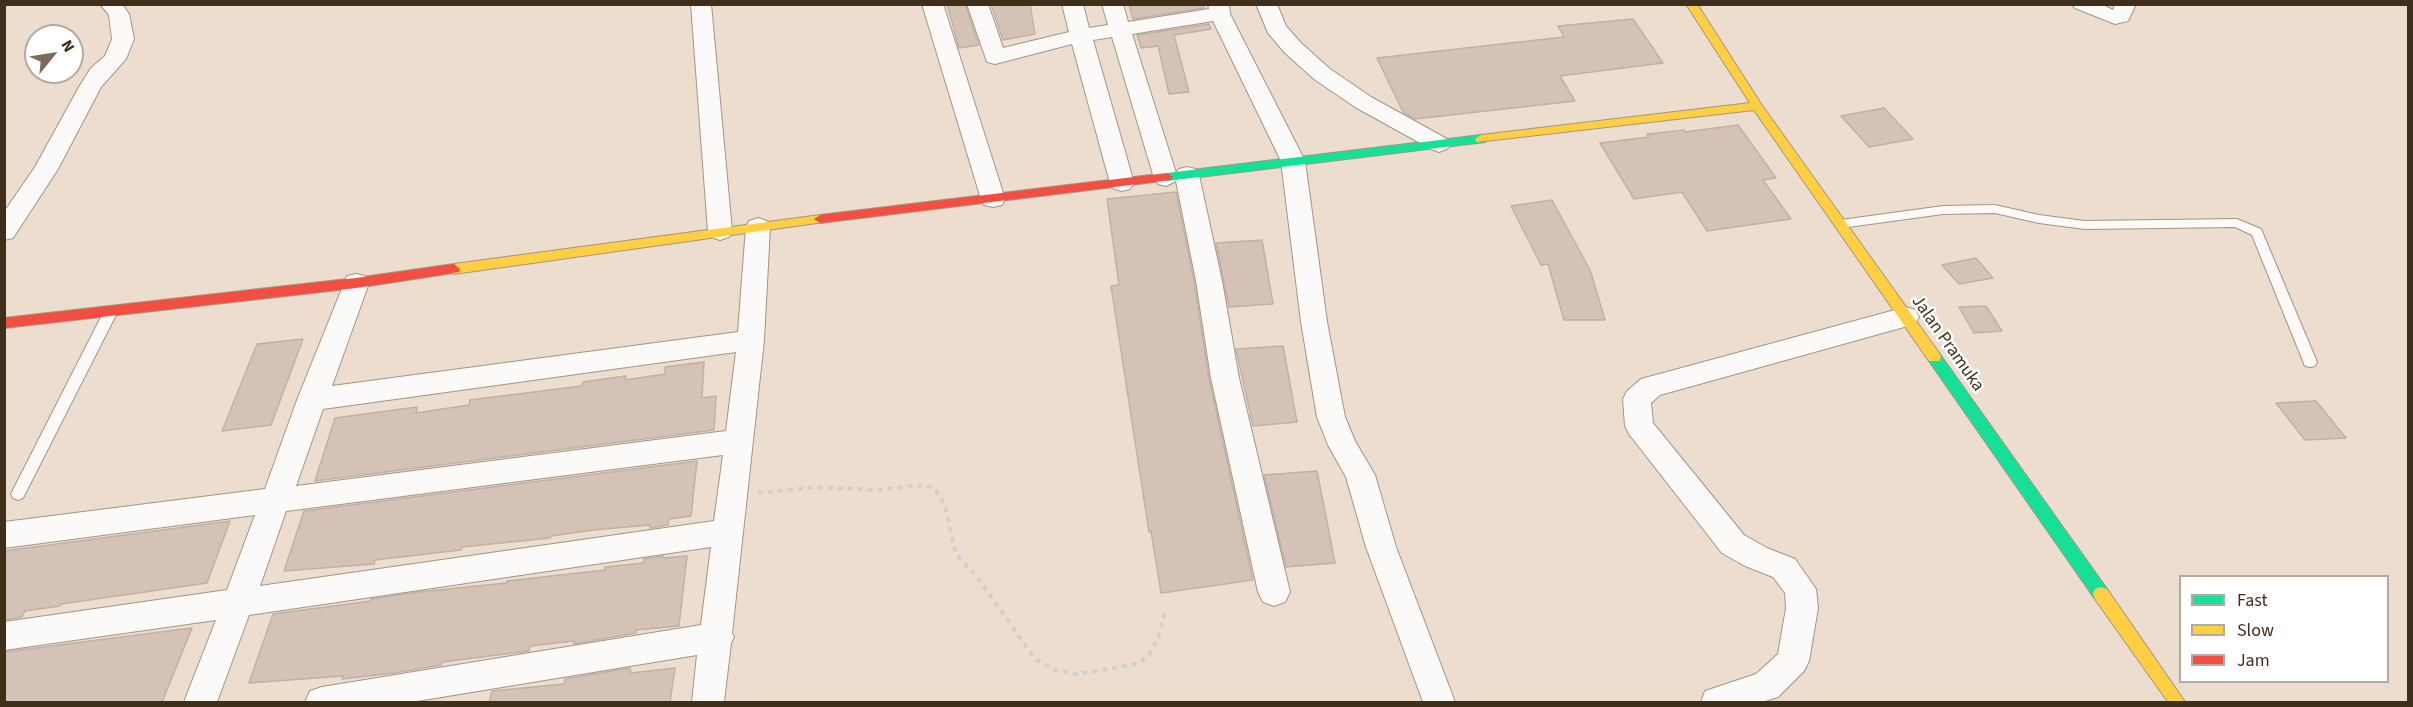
<!DOCTYPE html>
<html>
<head>
<meta charset="utf-8">
<style>
	body { margin:0 }
	#map { position:relative; width:2413px; height:707px; overflow:hidden; background:#ecddce; font-family:"Source Sans 3",sans-serif }
	canvas { display:block }
	.frame { position:absolute; inset:0; border:6px solid #3f2e1a; pointer-events:none }
	.legend { position:absolute; left:2179px; top:575px; width:210px; height:108px; box-sizing:border-box; background:#fff; border:2px solid #b2aba3; margin:0; padding:8px 10px; list-style:none; font-size:18px; color:#3f2e1a }
	.legend li { display:flex; align-items:center; gap:12px; height:30px }
	.legend b { width:30px; border:2px solid #b2aba3 }
	.north { position:absolute; left:24px; top:24px; width:60px; height:60px; box-sizing:border-box; background:#fff; border:2px solid #b2aba3; border-radius:50%; rotate:60deg; font-size:16px; font-weight:700; line-height:24px; text-align:center; color:#3f2e1a }
	.north::after { content:''; display:block; margin:auto; width:21px; height:27px; background:#7c6b59; clip-path:polygon(50% 0,100% 100%,50% 72%,0 100%) }
</style>
</head>
<body>
<div id="map">
<canvas width="2413" height="707"></canvas>
<div class="frame"></div>
<ul class="legend">
<li><b style="height:8px;background:#16e098"></b>Fast</li>
<li><b style="height:8px;background:#ffcf43"></b>Slow</li>
<li><b style="height:8px;background:#f24e42"></b>Jam</li>
</ul>
<div class="north">N</div>
</div>
<script>
const g = document.querySelector('canvas').getContext('2d');
g.lineJoin = 'round';
function fillPath(path, color) { g.fillStyle = color; g.fill(path, 'evenodd'); }
const poly = rows => new Path2D(rows.map(r => 'M' + r).join(''));
function strokePath(path, color, width, dash) { g.strokeStyle = color; g.lineWidth = width; g.lineCap = dash ? 'butt' : 'round'; g.setLineDash(dash || []); g.stroke(path); }
function write(font, color, halo, rows, align = 'center') {
  g.font = font + ' "Source Sans 3",sans-serif'; g.lineWidth = 5; g.setLineDash([]); g.textBaseline = 'middle'; g.strokeStyle = halo; g.fillStyle = color; for (const [text, x, y, turn = 0] of rows) {
    g.save(); g.translate(x, y); g.rotate((+turn || 0) * Math.PI / 180); g.textAlign = isNaN(turn) ? turn : align; if (halo) g.strokeText(text, 0, 0); g.fillText(text, 0, 0); g.restore();
  }
}
const building = poly([
	[947,4,965,4,979,45,959,48,947,4],
	[991,4,1030,4,1035,34,1003,40,991,4],
	[1129,4,1203,4,1204,8,1133,19,1129,4],
	[1633,19,1663,63,1560,76,1575,101,1415,119,1403,112,1377,58,1564,37,1558,26,1633,19],
	[1209,24,1211,29,1174,35,1189,92,1169,94,1158,46,1141,48,1137,35,1209,24],
	[1884,108,1913,139,1869,147,1841,116,1884,108],
	[1738,125,1776,178,1763,180,1791,219,1707,231,1682,192,1634,199,1600,143,1649,137,1647,134,1684,130,1685,132,1738,125],
	[1176,192,1194,281,1209,378,1253,580,1161,593,1151,531,1149,532,1111,286,1119,285,1107,199,1176,192],
	[1552,200,1590,270,1605,320,1564,320,1548,264,1541,265,1511,206,1552,200],
	[1262,240,1273,304,1229,307,1216,243,1262,240],
	[1976,258,1993,278,1959,284,1942,265,1976,258],
	[1986,306,2002,331,1974,333,1959,307,1986,306],
	[303,339,271,425,222,431,257,344,303,339],
	[1283,346,1297,422,1253,426,1236,349,1283,346],
	[704,362,702,398,716,396,714,430,315,481,335,418,417,407,416,413,469,405,470,400,582,386,583,382,626,376,625,380,665,374,665,367,704,362],
	[2316,401,2346,438,2305,440,2276,403,2316,401],
	[697,461,691,516,669,519,668,525,650,528,650,525,593,530,551,536,550,538,462,547,461,550,375,560,374,564,284,571,304,511,697,461],
	[1317,471,1335,563,1286,567,1264,475,1317,471],
	[230,521,207,583,61,604,60,606,25,611,22,617,4,620,4,551,230,521],
	[663,556,663,558,687,556,679,626,636,630,636,633,574,644,574,641,530,646,529,651,442,662,441,665,394,673,342,679,343,676,249,683,273,614,371,601,371,599,418,592,507,583,507,581,605,570,605,567,644,563,644,559,663,556],
	[192,628,162,702,4,702,4,652,192,628],
	[630,668,631,673,675,668,670,702,489,702,492,691,564,684,565,679,630,668]
]);
fillPath(building, '#d4c2b6');
strokePath(building, '#c1b0a4', 1.5);
const lane = poly([
	[1995,205,2039,215,2085,221,2237,219,2261,229,2317,362,2315,366,2310,367,2305,366,2252,235,2235,227,2085,229,2039,223,1995,213,1943,214,1841,228,1835,224,1841,220,1943,206,1995,205],
	[111,306,118,311,23,498,18,500,13,498,11,494,13,490,104,311,111,306]
]);
const street = poly([
	[100,4,122,4,129,14,134,39,126,59,101,87,58,169,13,238,4,240,4,212,35,167,79,87,91,68,105,56,112,39,109,15,100,4],
	[691,4,711,4,732,231,729,237,720,240,711,237,708,231,691,4],
	[922,4,943,4,1005,199,1002,205,993,207,984,205,981,199,922,4],
	[967,4,988,4,1003,48,1069,32,1062,4,1083,4,1089,28,1108,25,1102,4,1123,4,1128,22,1209,9,1208,4,1229,4,1230,14,1305,161,1327,322,1345,417,1355,441,1375,475,1396,547,1455,702,1423,702,1366,547,1346,477,1328,445,1317,417,1301,322,1281,161,1213,21,1132,34,1176,173,1179,169,1187,167,1195,169,1199,175,1222,281,1239,378,1290,592,1285,602,1274,606,1263,602,1258,592,1211,378,1196,281,1176,181,1166,186,1158,184,1154,178,1112,37,1093,40,1134,183,1130,189,1122,191,1114,189,1110,183,1072,44,995,64,987,62,967,4],
	[1256,4,1277,4,1286,26,1301,43,1330,69,1371,97,1447,139,1451,144,1447,149,1439,152,1431,149,1355,107,1314,79,1285,53,1268,33,1256,4],
	[2072,4,2101,4,2113,10,2115,4,2136,4,2128,21,2115,24,2075,8,2072,4],
	[758,218,767,221,770,227,764,340,732,633,734,637,731,643,724,702,692,702,697,655,411,702,305,702,310,691,322,687,701,625,711,547,249,615,217,702,184,702,216,620,4,650,4,622,227,590,255,515,4,548,4,522,265,489,297,400,347,276,356,274,365,276,369,283,332,386,738,332,746,227,749,221,758,218],
	[736,352,726,431,296,486,323,409,736,352],
	[723,455,714,521,260,586,286,511,723,455],
	[1906,307,1915,310,1919,317,1915,324,1660,395,1651,403,1653,423,1744,535,1767,548,1795,559,1816,589,1818,608,1809,661,1804,671,1778,697,1762,702,1701,702,1705,691,1756,674,1778,654,1786,608,1785,593,1773,577,1745,566,1722,553,1629,434,1625,426,1623,399,1627,391,1641,379,1906,307]
]);
const fast = poly([
	[1481,135,1487,139,1485,142,1167,181,1161,177,1167,173,1481,135],
	[1934,352,1939,353,2107,589,2109,594,2107,599,2101,601,2095,599,1929,361,1927,357,1929,353,1934,352]
]);
const slow = poly([
	[1686,4,1697,4,1761,104,1939,353,1941,357,1939,361,1929,361,1754,110,1477,142,1475,139,1481,135,1750,103,1686,4],
	[820,215,826,219,824,222,454,274,448,269,454,264,820,215],
	[2101,587,2107,589,2185,702,2168,702,2095,599,2093,594,2095,589,2101,587]
]);
const jam = poly([
	[1167,173,1173,177,1171,180,820,223,814,219,820,215,1167,173],
	[454,264,460,269,459,272,356,288,4,328,4,318,356,278,454,264]
]);
strokePath(lane, '#a39585', 2);
strokePath(street, '#a39585', 2);
strokePath(fast, '#a39585', 2);
strokePath(slow, '#a39585', 2);
strokePath(jam, '#a39585', 2);
strokePath(poly([
	[758,493,815,487,878,490,924,485,934,488,945,505,956,554,977,577,1035,659,1055,670,1078,674,1137,664,1149,655,1159,635,1165,612]
]), '#d3cfca', 4, [5, 5]);
fillPath(lane, '#fcfaf8');
fillPath(street, '#fcfaf8');
fillPath(fast, '#16e098');
fillPath(slow, '#ffcf43');
fillPath(jam, '#f24e42');
write('18px', '#3f2e1a', '#fff', [
	["Jalan Pramuka",1947,344,55]
]);
</script>
</body>
</html>
